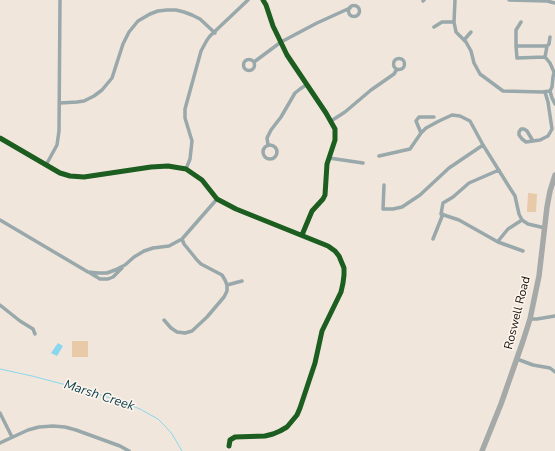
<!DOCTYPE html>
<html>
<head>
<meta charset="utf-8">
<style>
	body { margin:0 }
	canvas { display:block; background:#f1e6db }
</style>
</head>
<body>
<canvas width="555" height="451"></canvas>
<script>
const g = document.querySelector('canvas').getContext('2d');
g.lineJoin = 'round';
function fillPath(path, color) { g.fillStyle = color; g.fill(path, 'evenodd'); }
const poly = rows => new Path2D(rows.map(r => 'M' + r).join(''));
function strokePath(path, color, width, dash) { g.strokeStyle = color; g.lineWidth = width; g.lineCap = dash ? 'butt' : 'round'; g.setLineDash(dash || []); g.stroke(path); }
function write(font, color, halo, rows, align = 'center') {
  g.font = font + ' "Nunito Sans",sans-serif'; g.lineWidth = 3; g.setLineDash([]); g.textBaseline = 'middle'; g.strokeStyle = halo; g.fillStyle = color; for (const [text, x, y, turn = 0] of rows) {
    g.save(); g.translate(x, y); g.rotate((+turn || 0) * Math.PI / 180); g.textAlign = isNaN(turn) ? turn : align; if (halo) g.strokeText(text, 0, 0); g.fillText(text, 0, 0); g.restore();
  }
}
fillPath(poly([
	[528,193,537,194,536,212,527,212],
	[72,341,88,341,88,357,72,357]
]), '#e8caa8');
fillPath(poly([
	[58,343,63,346,57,356,51,353]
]), '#89d7ee');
strokePath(poly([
	[0,369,32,376,78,388,117,400,140,409,158,419,165,426,172,434,182,451]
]), '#89d7ee', 1);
strokePath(poly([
	[263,0,266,5,273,26,287,55,326,113,335,129,335,140,327,164,325,195,323,199,312,211,302,235],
	[455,0,454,22,456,32,466,42,471,51,474,63,480,74,503,91,542,92,550,91],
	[509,0,547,1,555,3],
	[423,1,424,0],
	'348.5 11a5.5 5.5 0 1 1 11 0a5.5 5.5 0 1 1-11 0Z',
	[521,22,516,30,516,46,547,46],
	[434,27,442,22,454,22],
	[550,37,549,44,547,46,545,57,550,63,554,72],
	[464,40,471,32],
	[516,46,517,58,545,57],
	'393.5 64a5.5 5.5 0 1 1 11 0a5.5 5.5 0 1 1-11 0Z',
	'243.5 65a5.5 5.5 0 1 1 11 0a5.5 5.5 0 1 1-11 0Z',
	[254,62,281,42,317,23,350,8],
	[550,91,552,87,553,77,554,72],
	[550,91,552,98,555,104],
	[60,103,77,102,84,101,94,96,102,90,112,78,123,44,129,32,138,21,150,14,158,11,167,10,176,10,184,12,192,15,200,19,215,33],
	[331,121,345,112,371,90,394,74,397,69],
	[421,133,416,121,419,117,434,117],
	[0,138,60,173,70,176,84,177,151,167,168,166,186,169,202,180,217,199,236,209,328,246,335,251,339,256,344,268,344,275,343,283,341,292,322,331,315,363,300,408,297,415,287,427,280,431,273,434,265,436,235,437,230,440,229,446],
	[533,141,527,131,524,129,521,129,519,132,519,135,522,139,526,142,540,140,548,136,552,129,548,102,545,92],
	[268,145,267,138,271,130,281,117,295,93,300,89,306,85],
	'263 152a7 7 0 1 1 14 0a7 7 0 1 1-14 0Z',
	[379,156,410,149,421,133,426,128,439,121,452,115,460,116,470,121,483,145,508,185,515,196,519,214,522,220,528,224,545,228],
	[329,158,363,163],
	[46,165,57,145,59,131,60,0],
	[186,169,190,159,192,141,185,118,185,109,201,51,207,40,210,36,248,0],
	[499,170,469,183,453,197,443,203,441,214,459,220,498,242,523,251],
	[384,185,383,209,393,209,402,207,420,195,449,168,483,145],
	[0,220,88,272,98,273,107,273,115,270,125,265,134,257,144,251,153,248,169,246,182,239,217,199],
	[433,239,443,214],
	[498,242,499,240,508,229,522,220],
	[90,273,100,279,108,279,113,277,122,268],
	[227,285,242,281],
	[0,305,20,321,33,329,35,334],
	[530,319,537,319,555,316],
	[164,320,171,328,177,332,185,333,192,331,207,317,224,297,227,291,227,285,225,280,222,275,201,264,197,260,184,244,182,239],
	[517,359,533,365,550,368,555,372],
	[0,413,12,437],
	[0,443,28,430,39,427,53,426,65,427,76,430,120,446,129,451]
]), '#99a8ab', 3.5);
strokePath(poly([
	[482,451,501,404,523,341,530,319,539,276,547,207,550,191,555,175]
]), '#a5aaa9', 5.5);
strokePath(poly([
	[263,0,266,5,273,26,287,55,326,113,335,129,335,140,327,164,325,195,323,199,312,211,302,235],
	[0,138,60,173,70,176,84,177,151,167,168,166,186,169,202,180,217,199,236,209,328,246,335,251,339,256,344,268,344,275,343,283,341,292,322,331,315,363,300,408,297,415,287,427,280,431,273,434,265,436,235,437,230,440,229,446]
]), '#1b5e20', 5);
write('12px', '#150f08', '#fef6ee', [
	["Roswell Road",518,313,-76]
]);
write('italic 13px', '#0d4251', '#fef6ee', [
	["Marsh Creek",99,396,18]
]);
</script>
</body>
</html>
